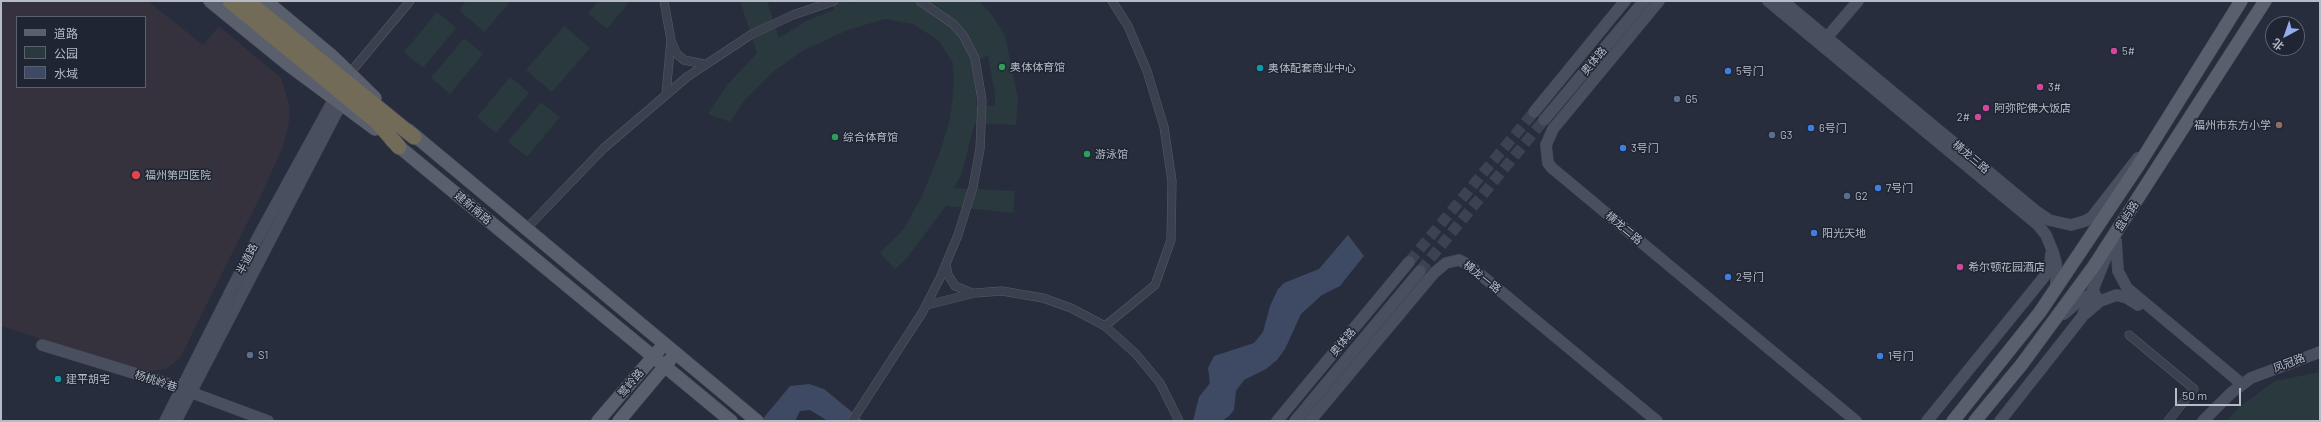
<!DOCTYPE html>
<html>
<head>
<meta charset="utf-8">
<style>
	body { margin:0 }
	#map { position:relative; width:2321px; height:422px; overflow:hidden; background:#272d3d; font-family:Barlow,"Noto Sans SC",sans-serif }
	canvas { display:block }
	.frame { position:absolute; inset:0; border:2px solid #b6bbc8; pointer-events:none }
	.legend { position:absolute; left:16px; top:16px; width:130px; height:72px; box-sizing:border-box; background:#1f2532; border:1px solid #5b616e; margin:0; padding:5px 7px; list-style:none; font-size:12px; color:#b6bbc8 }
	.legend li { display:flex; align-items:center; gap:8px; height:20px }
	.legend b { width:20px; border:1px solid #5b616e }
	.north { position:absolute; left:2265px; top:16px; width:40px; height:40px; box-sizing:border-box; background:#1f2532; border:1px solid #5b616e; border-radius:50%; rotate:220deg; font-size:11px; font-weight:700; line-height:16px; text-align:center; color:#b6bbc8 }
	.north::after { content:''; display:block; margin:auto; width:14px; height:18px; background:#94adef; clip-path:polygon(50% 0,100% 100%,50% 72%,0 100%) }
	.scale { position:absolute; left:2175px; top:388px; width:66px; height:18px; box-sizing:border-box; border:2px solid #b6bbc8; border-top:0; padding-left:5px; font-size:12px; line-height:14px; white-space:nowrap; color:#b6bbc8; -webkit-text-stroke:3px #1f2532; paint-order:stroke }
</style>
</head>
<body>
<div id="map">
<canvas width="2321" height="422"></canvas>
<div class="frame"></div>
<ul class="legend">
<li><b style="height:5px;background:#595f6d"></b>道路</li>
<li><b style="height:11px;background:#29393e"></b>公园</li>
<li><b style="height:11px;background:#3e4a64"></b>水域</li>
</ul>
<div class="north">北</div>
<div class="scale">50 m</div>
</div>
<script>
const g = document.querySelector('canvas').getContext('2d');
g.lineJoin = 'round';
function fillPath(path, color) { g.fillStyle = color; g.fill(path, 'evenodd'); }
const poly = rows => new Path2D(rows.map(r => 'M' + r).join(''));
function strokePath(path, color, width, dash) { g.strokeStyle = color; g.lineWidth = width; g.lineCap = dash ? 'butt' : 'round'; g.setLineDash(dash || []); g.stroke(path); }
function write(font, color, halo, rows, align = 'center') {
  g.font = font + ' Barlow,"Noto Sans SC",sans-serif'; g.lineWidth = 3; g.setLineDash([]); g.textBaseline = 'middle'; g.strokeStyle = halo; g.fillStyle = color; for (const [text, x, y, turn = 0] of rows) {
    g.save(); g.translate(x, y); g.rotate((+turn || 0) * Math.PI / 180); g.textAlign = isNaN(turn) ? turn : align; if (halo) g.strokeText(text, 0, 0); g.fillText(text, 0, 0); g.restore();
  }
}
fillPath(poly([
	[1,1,148,1,203,45,219,26,281,78,289,104,290,116,284,144,265,187,180,358,166,369,145,372,1,326],
	[17,17,145,17,145,87,17,87]
]), '#35323e');
fillPath(poly([
	[466,1,511,1,484,32,459,10],
	[598,1,630,1,607,29,588,13],
	[740,1,767,1,779,38,808,20,834,10,832,1,851,1,852,3,862,1,979,1,990,12,1005,35,1018,99,1016,125,975,123,961,175,954,188,1015,191,1013,213,946,206,907,258,895,269,880,253,903,230,921,198,940,152,950,119,954,86,953,63,939,41,913,24,885,19,848,30,802,51,773,72,744,101,730,122,708,114,727,85,757,53],
	[988,56,995,94,995,106,976,106,977,88,972,62],
	[437,12,456,28,423,68,404,52],
	[564,26,590,48,552,92,526,70],
	[464,38,483,54,450,94,431,78],
	[510,77,529,93,496,133,477,117],
	[541,102,560,117,527,157,508,142],
	[2320,372,2320,421,2227,421,2239,407,2275,381]
]), '#29393e');
fillPath(poly([
	[1348,235,1364,256,1347,277,1340,286,1322,295,1301,314,1285,349,1277,360,1266,369,1244,380,1236,391,1234,410,1229,416,1222,421,1193,421,1199,397,1210,383,1208,368,1214,356,1254,343,1263,332,1270,306,1278,289,1284,283,1319,269],
	[809,384,824,389,863,421,828,421,810,410,800,411,795,421,761,421,790,386]
]), '#3e4a64');
strokePath(poly([
	[1409,262,1534,112],
	[1420,271,1544,120]
]), '#3c4252', 11, [11, 5.5]);
const street = poly([
	[664,1,671,40,666,94],
	[672,43,677,54,684,60,704,64],
	[350,73,410,1],
	[526,229,604,148,687,77,752,34,793,15,834,1],
	[946,265,948,275,955,286,972,293],
	[927,305,975,293,1002,291,1043,298,1071,308,1105,326,1136,354,1160,383,1179,421],
	[1105,326,1155,285,1171,240,1172,181,1164,127,1147,71,1128,26,1112,1],
	[2129,335,2194,389,2168,421],
	[852,421,922,313,940,278,958,235,973,187,980,149,982,100,975,58,963,35,953,24,920,1]
]);
const secondary = poly([
	[1659,1,1553,129,1546,145,1548,163,1552,168,1856,421],
	[1768,1,2038,225,2046,235,2053,252,2056,263,2056,288],
	[1783,1,2036,211,2049,220,2071,225,2085,221,2092,217,2138,158],
	[1823,42,1858,1],
	[1534,112,1625,1],
	[1544,120,1644,1],
	[2116,241,2118,271,2127,288,2242,384],
	[2064,314,2082,298,2095,294],
	[2085,314,2100,301,2117,295,2127,298,2138,305],
	[42,345,163,382,268,421],
	[165,421,257,239,334,99],
	[176,421,341,104],
	[1277,421,1409,262],
	[1295,421,1420,271],
	[1310,421,1434,273,1446,263,1459,260,1469,265,1657,421],
	[1927,421,2044,277,2050,264,2051,254],
	[2000,421,2082,317,2110,247],
	[2203,421,2231,393,2251,378,2320,352]
]);
const primary = poly([
	[210,1,290,66,375,129],
	[266,1,332,56,375,98],
	[408,130,757,421],
	[391,140,731,421],
	[598,421,659,350],
	[619,421,670,360],
	[1953,421,2040,312,2138,166,2241,1],
	[1975,421,2022,364,2094,266,2265,1]
]);
const highway = poly([
	[230,1,377,122,399,147],
	[247,1,414,137]
]);
strokePath(street, '#555b68', 9);
strokePath(secondary, '#434956', 12);
strokePath(primary, '#434956', 14);
strokePath(highway, '#424855', 16);
strokePath(street, '#3a404d', 8);
strokePath(secondary, '#494f5f', 11);
strokePath(primary, '#595f6d', 13);
strokePath(highway, '#726b58', 15);
for (const [x, y, r, color] of [
	[2114,51,4,"#d1479c"],
	[1002,67,4,"#2e9e5b"],
	[1260,68,4,"#0f9aa8"],
	[1728,71,4,"#3f7fe0"],
	[2040,87,4,"#d1479c"],
	[1677,99,4,"#5c6f8a"],
	[1986,108,4,"#d1479c"],
	[1978,117,4,"#d1479c"],
	[2279,125,4,"#8d6e63"],
	[1811,128,4,"#3f7fe0"],
	[1772,135,4,"#5c6f8a"],
	[835,137,4,"#2e9e5b"],
	[1623,148,4,"#3f7fe0"],
	[1087,154,4,"#2e9e5b"],
	[136,175,5,"#e0444e"],
	[1878,188,4,"#3f7fe0"],
	[1847,196,4,"#5c6f8a"],
	[1814,233,4,"#3f7fe0"],
	[1960,267,4,"#d1479c"],
	[1728,277,4,"#3f7fe0"],
	[250,355,4,"#5c6f8a"],
	[1880,356,4,"#3f7fe0"],
	[58,379,4,"#0f9aa8"]
]) { const dot = new Path2D(); dot.arc(x, y, r, 0, 2 * Math.PI); g.fillStyle = color; g.fill(dot); strokePath(dot, '#1f2532', 1.5); }
write('11px', '#b6bbc8', '#1f2532', [
	["5#",2122,51],
	["奥体体育馆",1010,67],
	["奥体配套商业中心",1268,68],
	["5号门",1736,71],
	["3#",2048,87],
	["G5",1685,99],
	["阿弥陀佛大饭店",1994,108],
	["2#",1970,117,"right"],
	["福州市东方小学",2271,125,"right"],
	["6号门",1819,128],
	["G3",1780,135],
	["综合体育馆",843,137],
	["3号门",1631,148],
	["游泳馆",1095,154],
	["福州第四医院",145,175],
	["7号门",1886,188],
	["G2",1855,196],
	["阳光天地",1822,233],
	["希尔顿花园酒店",1968,267],
	["2号门",1736,277],
	["S1",258,355],
	["1号门",1888,356],
	["建平胡宅",66,379]
], 'left');
write('11px', '#b6bbc8', '#1f2532', [
	["奥体路",1594,61,-50],
	["横龙三路",1971,157,40],
	["建新南路",473,208,40],
	["盘屿路",2127,216,-57],
	["横龙二路",1624,228,40],
	["半道路",247,259,-63],
	["横龙一路",1482,277,38],
	["奥体路",1343,342,-50],
	["凤冠路",2289,363,-21],
	["杨桃岭巷",156,381,18],
	["鹭岭路",631,383,-50]
]);
</script>
</body>
</html>
